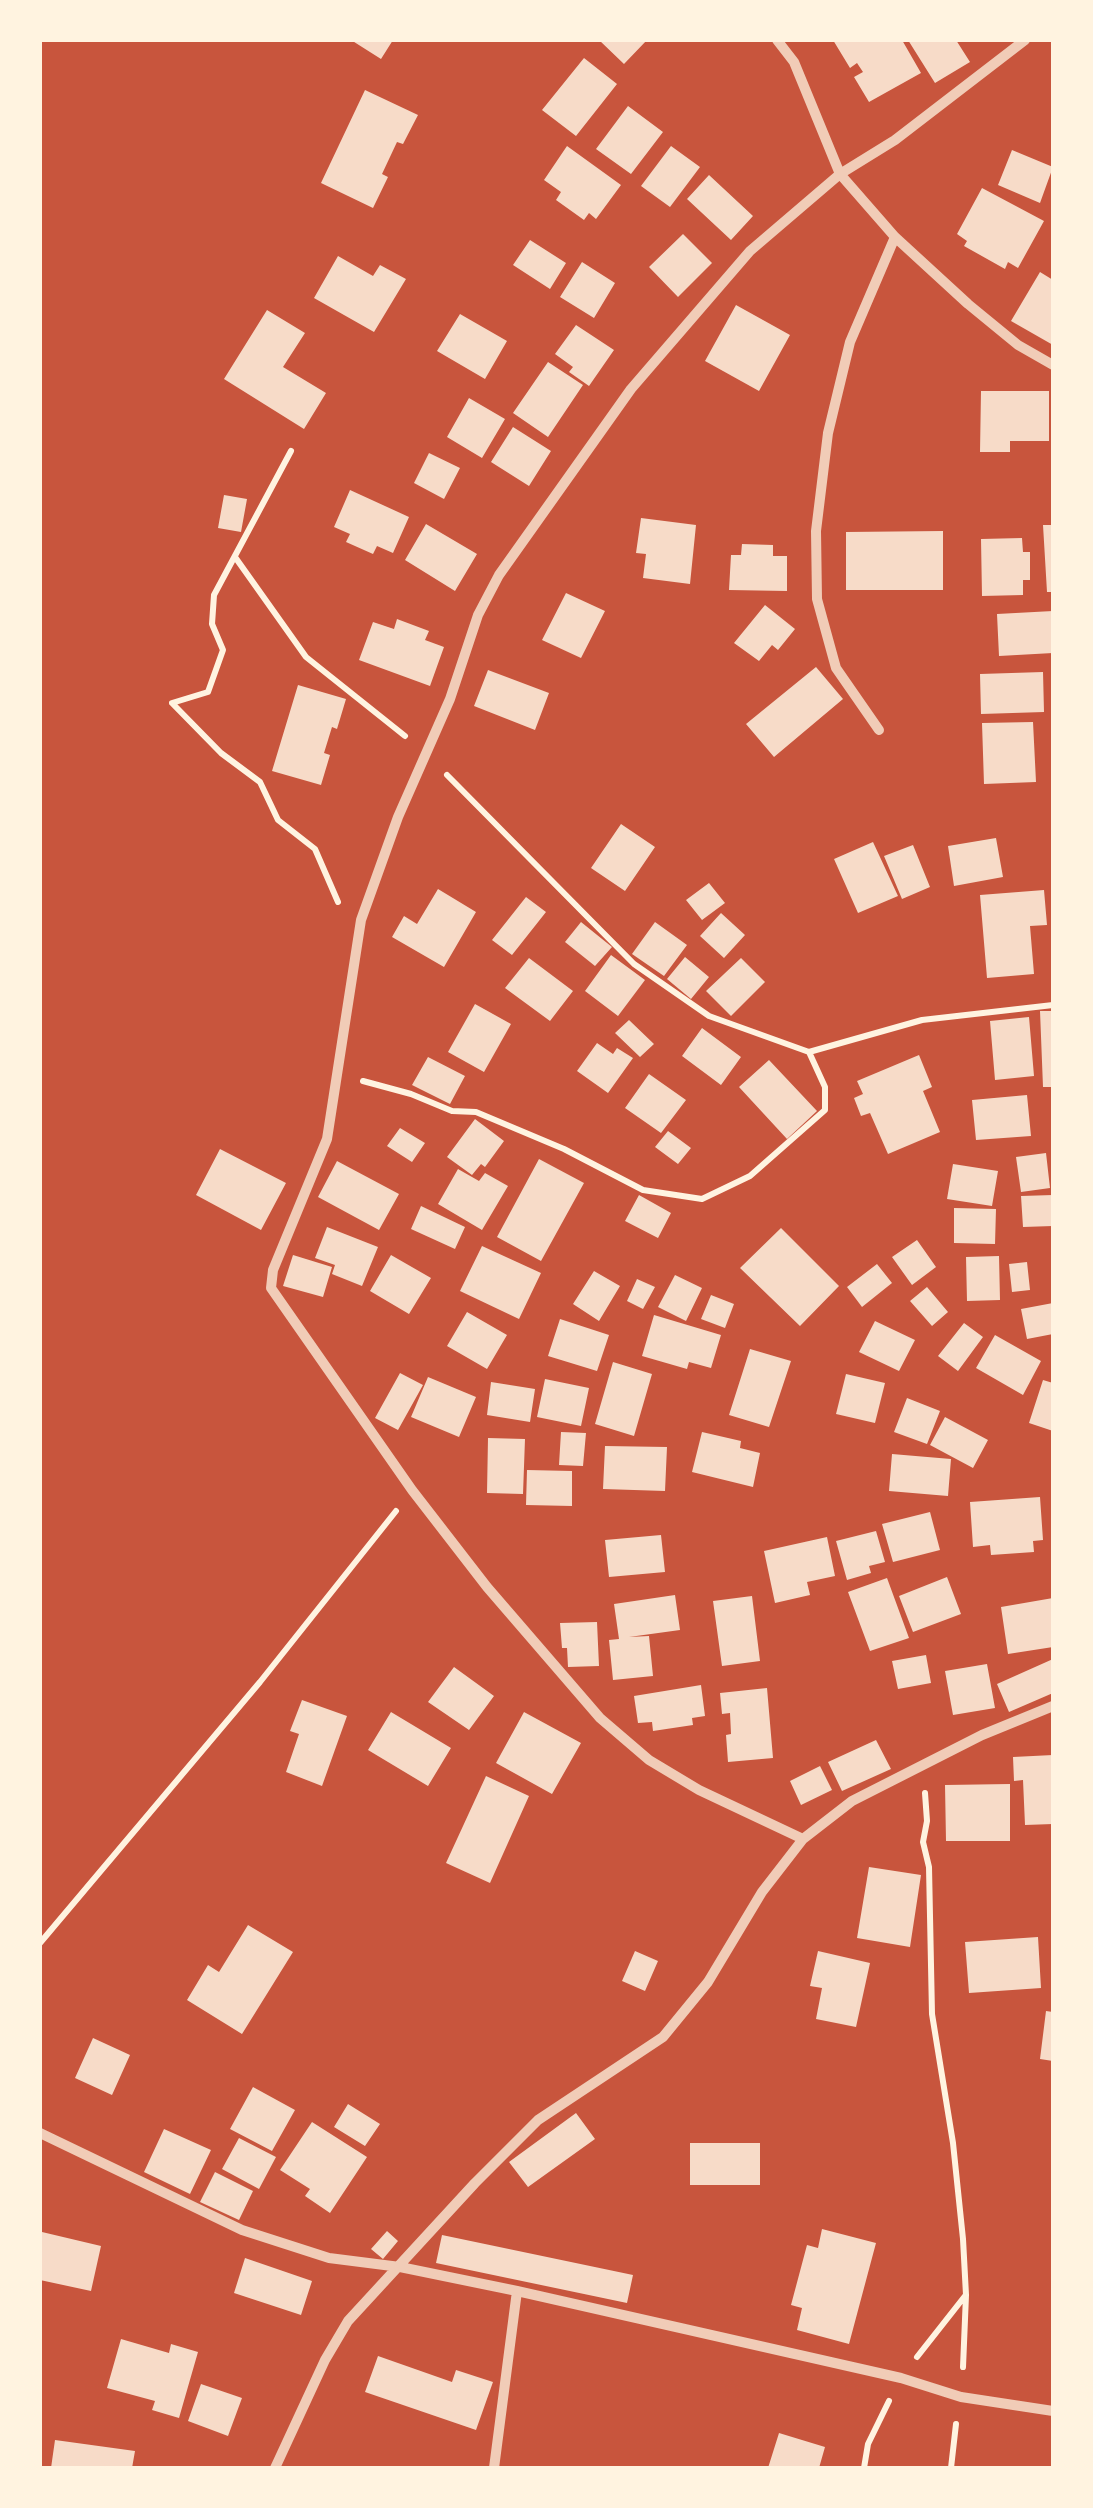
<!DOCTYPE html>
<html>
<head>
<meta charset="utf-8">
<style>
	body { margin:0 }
	#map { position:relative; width:1093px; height:2508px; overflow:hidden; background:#c8553d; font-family:Commissioner,sans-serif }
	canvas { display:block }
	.frame { position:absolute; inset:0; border:42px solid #fff3e0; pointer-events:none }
</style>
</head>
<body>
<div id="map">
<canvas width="1093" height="2508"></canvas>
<div class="frame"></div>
</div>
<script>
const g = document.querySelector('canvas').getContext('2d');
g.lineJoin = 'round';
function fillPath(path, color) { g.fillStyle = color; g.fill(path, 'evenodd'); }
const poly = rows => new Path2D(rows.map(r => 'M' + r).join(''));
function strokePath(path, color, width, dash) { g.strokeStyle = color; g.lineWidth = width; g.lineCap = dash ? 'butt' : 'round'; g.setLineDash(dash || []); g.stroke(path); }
fillPath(poly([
	[351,40,393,40,381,59],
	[599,40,647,40,624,64],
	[833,40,902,40,921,73,869,102,854,77,863,72,857,63,850,68],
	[908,40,956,40,970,62,935,83],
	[584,58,617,84,576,136,542,110],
	[365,90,418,115,403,144,397,142,382,174,388,177,373,208,321,183],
	[628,106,663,132,631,174,596,149],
	[567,146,621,185,596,219,589,213,584,220,556,200,561,192,544,180],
	[671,146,700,167,670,207,641,186],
	[1012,150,1053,167,1040,203,998,185],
	[709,175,753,216,731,240,687,199],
	[982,188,1044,221,1018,268,1008,262,1005,269,964,246,967,241,957,234],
	[683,234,712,263,678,297,649,267],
	[530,240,566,263,550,289,513,265],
	[338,256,373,276,380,265,406,279,374,332,314,298],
	[582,262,615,283,594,318,560,297],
	[1040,272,1053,280,1053,345,1011,321],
	[736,305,790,335,759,391,705,361],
	[267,310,305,333,283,367,326,393,304,429,224,379],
	[460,314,507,341,485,379,437,351],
	[576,325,614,350,589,386,569,372,573,367,555,354],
	[548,362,583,385,548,437,513,413],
	[981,391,1049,391,1049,441,1010,441,1010,452,980,452],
	[469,398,505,419,482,458,447,437],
	[513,427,551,451,529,486,491,462],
	[429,453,460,468,444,499,414,483],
	[350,490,409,517,393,553,377,546,373,554,346,542,350,534,334,527],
	[224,495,247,499,241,532,218,528],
	[641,518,696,525,690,584,643,578,646,554,636,553],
	[426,524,477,554,455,591,405,560],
	[1043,525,1053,525,1053,592,1047,592],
	[943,531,943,590,846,590,846,532],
	[1022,538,1023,552,1030,552,1030,580,1023,580,1023,595,982,596,981,539],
	[742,544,773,545,773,556,787,556,787,591,729,590,731,555,741,555],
	[566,593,605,611,581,658,542,640],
	[765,605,795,629,778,650,772,645,759,661,734,643],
	[1053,611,1053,653,999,656,997,614],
	[397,619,429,631,425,640,444,647,430,686,359,660,373,622,394,629],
	[816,667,843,699,774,757,746,724],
	[488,670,549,693,535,730,474,706],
	[1043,672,1044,712,981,714,980,674],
	[298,685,346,699,337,729,332,727,324,753,330,755,321,785,272,771],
	[1033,722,1036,782,984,784,982,723],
	[621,824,655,847,625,891,591,868],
	[996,838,1003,877,954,886,948,846],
	[873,842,898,896,858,913,834,859],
	[913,845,930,887,902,899,884,856],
	[709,883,725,903,702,920,686,900],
	[438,889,476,912,444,967,392,937,404,916,417,924],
	[1044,890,1047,925,1030,926,1034,974,987,978,980,895],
	[526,897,546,912,512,955,492,940],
	[721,913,745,935,724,958,700,936],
	[581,922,612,947,595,966,565,942],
	[655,922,687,945,664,976,632,954],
	[611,955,645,980,618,1016,585,991],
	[685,957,709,977,691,999,667,979],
	[529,958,573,991,550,1021,505,988],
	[741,958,765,982,731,1016,706,991],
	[475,1004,511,1024,484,1072,448,1052],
	[1040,1011,1053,1011,1053,1087,1043,1087],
	[1029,1017,1034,1076,995,1080,990,1021],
	[629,1020,654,1044,640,1057,615,1033],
	[702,1028,741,1057,721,1085,682,1056],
	[597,1043,613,1054,617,1048,633,1058,608,1093,577,1071],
	[919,1055,932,1087,923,1091,940,1132,888,1154,870,1113,861,1116,854,1098,863,1094,857,1081],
	[428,1057,465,1076,450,1104,412,1085],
	[769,1060,817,1111,787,1139,739,1087],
	[649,1074,686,1100,661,1133,625,1108],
	[1027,1095,1031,1136,976,1140,972,1100],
	[475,1119,504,1141,485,1167,481,1164,472,1175,447,1157],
	[400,1128,425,1143,412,1162,387,1146],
	[668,1131,691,1148,678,1164,655,1147],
	[220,1149,286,1183,261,1230,196,1195],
	[1046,1153,1050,1188,1021,1192,1016,1157],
	[539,1159,584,1183,541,1261,497,1237],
	[337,1161,399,1194,379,1230,318,1197],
	[953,1164,998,1171,992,1206,947,1199],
	[458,1169,479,1181,485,1173,508,1186,482,1230,438,1204],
	[639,1195,671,1213,658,1238,625,1221],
	[1053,1195,1053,1226,1023,1227,1021,1196],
	[421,1206,465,1227,455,1249,411,1229],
	[954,1208,996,1209,995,1244,954,1243],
	[327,1227,378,1247,362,1286,332,1274,335,1265,315,1258],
	[781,1228,839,1286,800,1326,740,1268],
	[917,1240,936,1267,912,1285,892,1257],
	[482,1246,541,1273,519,1319,460,1291],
	[293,1255,332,1267,323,1297,283,1286],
	[391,1255,431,1278,409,1314,370,1291],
	[999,1256,1000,1300,967,1301,966,1257],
	[1027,1262,1030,1290,1012,1292,1009,1264],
	[877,1264,892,1283,862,1307,847,1287],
	[594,1271,620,1286,599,1321,573,1304],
	[675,1275,702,1288,686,1321,658,1307],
	[637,1279,655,1287,643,1309,627,1301],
	[927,1287,948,1312,932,1326,910,1301],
	[711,1295,734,1304,725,1328,701,1319],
	[1053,1303,1053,1334,1027,1339,1021,1309],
	[467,1312,507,1335,487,1369,447,1346],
	[654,1315,721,1335,711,1368,689,1362,687,1369,642,1356],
	[560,1319,609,1335,597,1371,548,1356],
	[875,1321,915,1340,899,1371,859,1352],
	[964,1323,983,1337,958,1371,938,1356],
	[995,1335,1041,1361,1023,1395,976,1368],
	[750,1349,791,1361,769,1427,729,1415],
	[613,1362,652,1374,634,1436,595,1424],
	[400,1373,423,1385,398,1430,375,1418],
	[846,1374,885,1383,875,1423,836,1414],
	[428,1377,476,1397,459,1437,411,1417],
	[545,1379,589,1388,581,1426,537,1417],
	[1043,1380,1053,1383,1053,1431,1029,1423],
	[491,1382,535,1389,530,1422,487,1415],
	[907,1398,940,1411,927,1444,894,1432],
	[945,1417,988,1440,973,1468,930,1445],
	[561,1432,586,1433,583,1466,559,1465],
	[702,1432,741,1441,740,1448,760,1453,753,1487,692,1472],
	[488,1438,525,1439,523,1494,487,1493],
	[605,1446,667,1447,665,1491,603,1489],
	[892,1454,951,1459,948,1496,889,1491],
	[527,1470,572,1471,572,1506,526,1505],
	[1040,1497,1043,1540,1033,1541,1034,1552,991,1555,990,1545,973,1547,970,1502],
	[930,1512,940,1550,893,1562,882,1524],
	[876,1531,885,1562,869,1566,871,1573,847,1580,836,1541],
	[661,1535,665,1572,609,1577,605,1540],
	[827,1537,835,1576,807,1582,810,1595,775,1603,764,1551],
	[947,1577,961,1614,913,1632,899,1596],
	[887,1578,909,1638,870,1651,848,1592],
	[675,1595,680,1630,629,1637,649,1636,653,1676,613,1680,609,1640,619,1639,614,1604],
	[752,1596,760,1661,722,1666,713,1601],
	[1053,1598,1053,1647,1008,1654,1001,1607],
	[597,1622,599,1666,568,1667,567,1648,562,1648,560,1623],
	[926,1655,931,1683,898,1689,892,1661],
	[1053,1659,1053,1693,1009,1712,997,1684],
	[987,1664,995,1708,953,1715,945,1671],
	[454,1667,494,1696,469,1730,428,1702],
	[701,1685,705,1716,692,1718,693,1725,653,1731,652,1722,638,1723,634,1696],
	[767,1688,773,1758,728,1762,726,1735,731,1734,730,1713,722,1714,720,1693],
	[302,1700,347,1716,322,1786,286,1772,299,1734,290,1731],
	[391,1712,451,1748,428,1786,368,1750],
	[524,1712,581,1743,552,1794,496,1763],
	[876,1740,891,1769,842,1791,828,1762],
	[1053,1755,1053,1824,1025,1825,1023,1780,1014,1781,1013,1757],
	[820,1766,832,1790,801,1805,790,1781],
	[486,1776,529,1796,490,1883,446,1863],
	[1010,1784,1010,1841,946,1841,945,1785],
	[869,1867,921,1875,910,1947,857,1938],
	[248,1925,293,1952,242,2034,187,2000,208,1965,219,1972],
	[1038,1937,1041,1988,969,1993,965,1942],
	[635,1951,658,1961,645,1991,622,1981],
	[818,1951,870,1963,856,2027,816,2019,822,1988,810,1986],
	[1046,2011,1053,2012,1053,2061,1040,2059],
	[93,2038,130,2055,112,2095,75,2078],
	[253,2087,295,2110,272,2151,230,2129],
	[348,2104,380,2124,365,2146,334,2127],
	[576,2113,595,2139,528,2187,509,2162],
	[312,2122,367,2157,330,2213,305,2196,310,2189,280,2170],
	[164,2129,211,2150,190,2194,144,2172],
	[239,2138,276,2157,259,2189,222,2169],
	[690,2143,760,2143,760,2185,690,2185],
	[215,2172,253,2191,239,2220,200,2202],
	[822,2229,876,2243,849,2344,797,2330,802,2308,791,2305,807,2245,818,2248],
	[387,2231,398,2241,383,2259,371,2249],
	[42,2232,101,2246,91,2291,40,2280],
	[442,2235,633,2275,627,2303,436,2263],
	[245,2258,312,2281,301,2315,234,2293],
	[121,2339,169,2353,171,2344,198,2352,179,2418,152,2410,155,2401,107,2388],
	[378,2356,452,2382,456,2370,493,2382,476,2430,365,2392],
	[201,2384,242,2398,228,2436,188,2421],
	[779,2433,825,2447,819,2468,768,2468],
	[55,2440,135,2451,132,2468,51,2468]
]), '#f7dbc8');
strokePath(poly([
	[291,451,214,595,212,624,223,650,208,692,172,703,221,753,260,782,278,820,315,849,338,902],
	[235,557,306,657,405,736],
	[447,775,634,964,709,1016,809,1052,922,1020,1053,1005],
	[363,1081,411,1094,452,1111,476,1112,564,1149,643,1190,702,1199,750,1176,825,1110,825,1087,809,1052],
	[925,1793,927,1821,923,1842,929,1867,932,2014,953,2143,963,2239,966,2295,963,2367],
	[40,1943,260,1682,396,1511],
	[917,2357,965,2296],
	[864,2468,868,2444,889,2401],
	[951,2468,956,2424]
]), '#fff3e0', 6);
strokePath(poly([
	[777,40,794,62,840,174,895,237,968,304,1018,345,1053,365],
	[879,730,836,668,817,599,816,531,828,433,850,342,895,237],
	[803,1839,699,1790,649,1760,600,1718,487,1587,412,1490,271,1288,273,1270,327,1139,361,920,398,817,450,699,478,615,499,575,631,389,750,251,840,174,895,140,1025,40],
	[40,2133,242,2230,329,2258,400,2267,517,2291,901,2378,961,2397,1053,2411],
	[275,2468,325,2360,348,2321,475,2183,538,2120,663,2037,708,1982,762,1892,803,1839,852,1801,982,1735,1053,1706],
	[494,2468,517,2291]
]), '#f1ccb7', 10);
</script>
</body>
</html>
